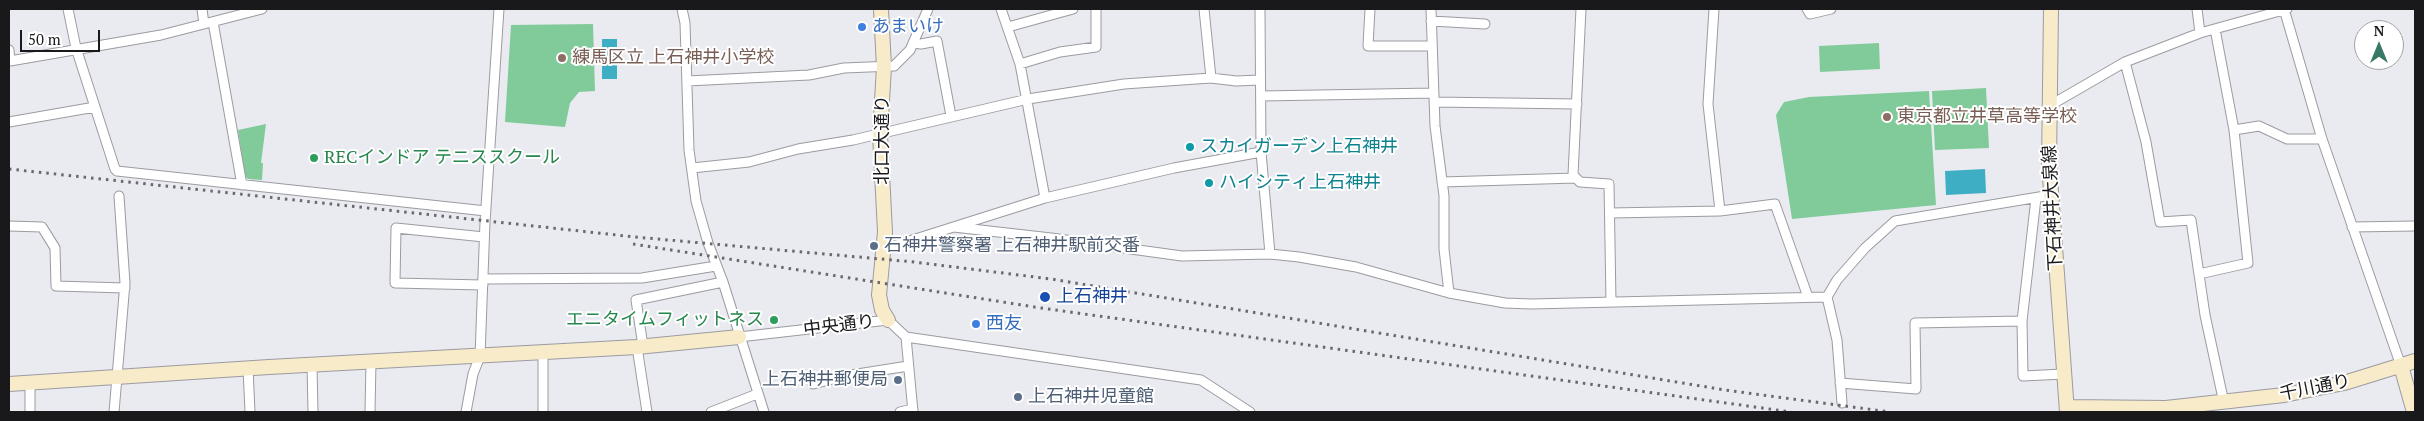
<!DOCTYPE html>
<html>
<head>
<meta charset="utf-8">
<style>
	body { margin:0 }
	#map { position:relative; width:2424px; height:421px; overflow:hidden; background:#eaeaf1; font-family:"PT Serif",serif }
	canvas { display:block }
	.frame { position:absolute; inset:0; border:10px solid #19191b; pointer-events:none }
	.north { position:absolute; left:2354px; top:20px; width:50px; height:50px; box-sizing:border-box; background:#fff; border:1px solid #a3a3a4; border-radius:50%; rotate:0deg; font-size:14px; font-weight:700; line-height:20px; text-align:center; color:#19191b }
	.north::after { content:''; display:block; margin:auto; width:18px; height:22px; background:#387866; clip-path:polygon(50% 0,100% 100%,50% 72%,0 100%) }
	.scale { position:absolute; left:20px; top:30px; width:80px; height:22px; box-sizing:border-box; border:2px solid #19191b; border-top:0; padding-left:6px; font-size:15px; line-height:18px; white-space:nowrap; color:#19191b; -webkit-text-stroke:4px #fff; paint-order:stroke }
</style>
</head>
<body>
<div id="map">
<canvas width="2424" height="421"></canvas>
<div class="frame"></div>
<div class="north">N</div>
<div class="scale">50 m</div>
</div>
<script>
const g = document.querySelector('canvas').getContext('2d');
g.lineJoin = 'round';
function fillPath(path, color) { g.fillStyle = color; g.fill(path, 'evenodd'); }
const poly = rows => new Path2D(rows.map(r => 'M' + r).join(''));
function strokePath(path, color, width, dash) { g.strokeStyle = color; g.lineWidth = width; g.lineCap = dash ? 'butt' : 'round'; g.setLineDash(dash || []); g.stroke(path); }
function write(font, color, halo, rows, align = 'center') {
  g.font = font + ' "PT Serif","Noto Sans JP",serif'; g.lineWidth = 4; g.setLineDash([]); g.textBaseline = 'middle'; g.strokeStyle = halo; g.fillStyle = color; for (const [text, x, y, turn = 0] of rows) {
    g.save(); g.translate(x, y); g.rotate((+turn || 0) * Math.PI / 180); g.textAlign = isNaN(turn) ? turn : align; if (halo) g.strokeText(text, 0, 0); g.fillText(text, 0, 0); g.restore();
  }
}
fillPath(poly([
	[593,24,595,91,579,92,570,103,565,127,505,122,511,25],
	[1879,43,1880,69,1820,72,1819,46],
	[1986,88,1989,148,1935,150,1932,91],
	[1929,91,1936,205,1792,219,1776,115,1784,102,1809,97],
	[266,124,261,163,263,163,262,180,248,179,245,176,238,130]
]), '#81cb9a');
fillPath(poly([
	[602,39,617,39,617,79,602,79],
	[1985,169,1986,193,1946,195,1945,171]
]), '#3daec3');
const street = poly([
	[68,9,76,48,115,169,117,171,486,211],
	[202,9,204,24],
	[682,9,685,23,689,150,696,201,708,243,723,282,764,412],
	[1001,9,1020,64,1045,198],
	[1204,9,1211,78],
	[1260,9,1261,152,1270,254],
	[1370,9,1368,46,1432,46],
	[1431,9,1435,126,1444,196,1444,249,1449,293],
	[1581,9,1573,175,1580,182,1609,184,1611,302],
	[1714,9,1708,104,1720,211],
	[1807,9,1810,14,1831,9],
	[2197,9,2200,33],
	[2284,9,2322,139,2401,366],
	[1431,21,1485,24],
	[213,22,242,185],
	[1008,27,1073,9],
	[913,43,921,44,937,41,951,116],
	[9,50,10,61,161,35,262,9],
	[2125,62,2146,142,2160,222,2191,220,2205,315,2224,403],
	[1020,64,1060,52,1096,47,1096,9],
	[687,81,809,75,844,68,894,66,910,50,928,9],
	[1261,96,1434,93],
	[1434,102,1577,104],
	[2049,106,2125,62,2200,33,2287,9],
	[9,122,95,107],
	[2234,130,2259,126,2287,139,2322,139],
	[692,168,749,162,798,149,853,140,1028,99,1124,84,1211,78,1236,81,1260,80],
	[1442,182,1576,178],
	[2036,198,2022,321,2023,376,2064,374],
	[1610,213,1720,211,1775,204,1808,297],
	[9,226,42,227,55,248,56,286,125,288],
	[954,227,1051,238,1182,256,1270,254,1299,257,1356,267,1449,293,1505,303,1531,304,1827,297],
	[2352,227,2415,226],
	[884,249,1045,198,1174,168,1261,152],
	[2199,274,2248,263,2234,130,2215,29],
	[484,279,642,278,716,266],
	[483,285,395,283,396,228,484,237],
	[1827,297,1837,280,1865,248,1895,221,2051,195],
	[1827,297,1837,340,1842,403],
	[739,337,888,320,906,337,913,412],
	[906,337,1201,380,1250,412],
	[643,346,636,300,723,282],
	[637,347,647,412],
	[312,365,313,412],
	[248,368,250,412],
	[1840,383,1916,389,1915,323,2022,321],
	[813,384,845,376,908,366],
	[30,412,30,382],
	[114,412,125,283,119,196],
	[370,412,371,362],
	[466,412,473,374,480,356,485,222,499,9],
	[543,412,543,353],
	[711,412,757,394],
	[900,412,913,409]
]);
const secondary = poly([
	[881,9,884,67,880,134,885,232,879,295,882,310,888,320],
	[2051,9,2049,164,2067,412],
	[2401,366,2414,412],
	[9,384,269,367,637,347,739,337],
	[2067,407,2166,408,2284,395,2344,383,2415,361]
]);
strokePath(street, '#9b9ba1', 11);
strokePath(secondary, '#9b9ba1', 16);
strokePath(street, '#fff', 9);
strokePath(secondary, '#f7ebca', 14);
strokePath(poly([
	[9,169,635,237,914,262,1051,279,1725,390,1890,412],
	[633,244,1041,308,1791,412]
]), '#69696d', 3, [2.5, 5]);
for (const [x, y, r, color] of [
	[862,27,5,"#3f7fe0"],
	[562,58,5,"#8d6e63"],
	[1887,117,5,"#8d6e63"],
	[1190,147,5,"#0f9aa8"],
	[314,158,5,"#2e9e5b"],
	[1209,183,5,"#0f9aa8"],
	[874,246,5,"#5c6f8a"],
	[1045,297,6,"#1a4fb4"],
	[774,320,5,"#2e9e5b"],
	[976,324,5,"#3f7fe0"],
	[898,380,5,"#5c6f8a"],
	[1018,397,5,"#5c6f8a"]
]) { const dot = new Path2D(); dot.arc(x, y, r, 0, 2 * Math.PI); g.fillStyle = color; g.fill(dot); strokePath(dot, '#fff', 2); }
write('18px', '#366cbe', '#fff', [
	["あまいけ",872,27],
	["西友",986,324]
], 'left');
write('18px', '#785e54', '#fff', [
	["練馬区立 上石神井小学校",572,58],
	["東京都立井草高等学校",1897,117]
], 'left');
write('18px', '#19191b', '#fff', [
	["北口大通り",883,140,-90],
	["下石神井大泉線",2053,208,-93],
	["中央通り",839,326,-7],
	["千川通り",2315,388,-11]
]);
write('18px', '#0d838f', '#fff', [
	["スカイガーデン上石神井",1200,147],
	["ハイシティ上石神井",1219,183]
], 'left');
write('18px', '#27864d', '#fff', [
	["RECインドア テニススクール",324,158],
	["エニタイムフィットネス",764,320,"right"]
], 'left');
write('18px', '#4e5e75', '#fff', [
	["石神井警察署 上石神井駅前交番",884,246],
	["上石神井郵便局",888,380,"right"],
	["上石神井児童館",1028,397]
], 'left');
write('18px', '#164399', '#fff', [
	["上石神井",1056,297]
], 'left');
</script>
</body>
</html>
